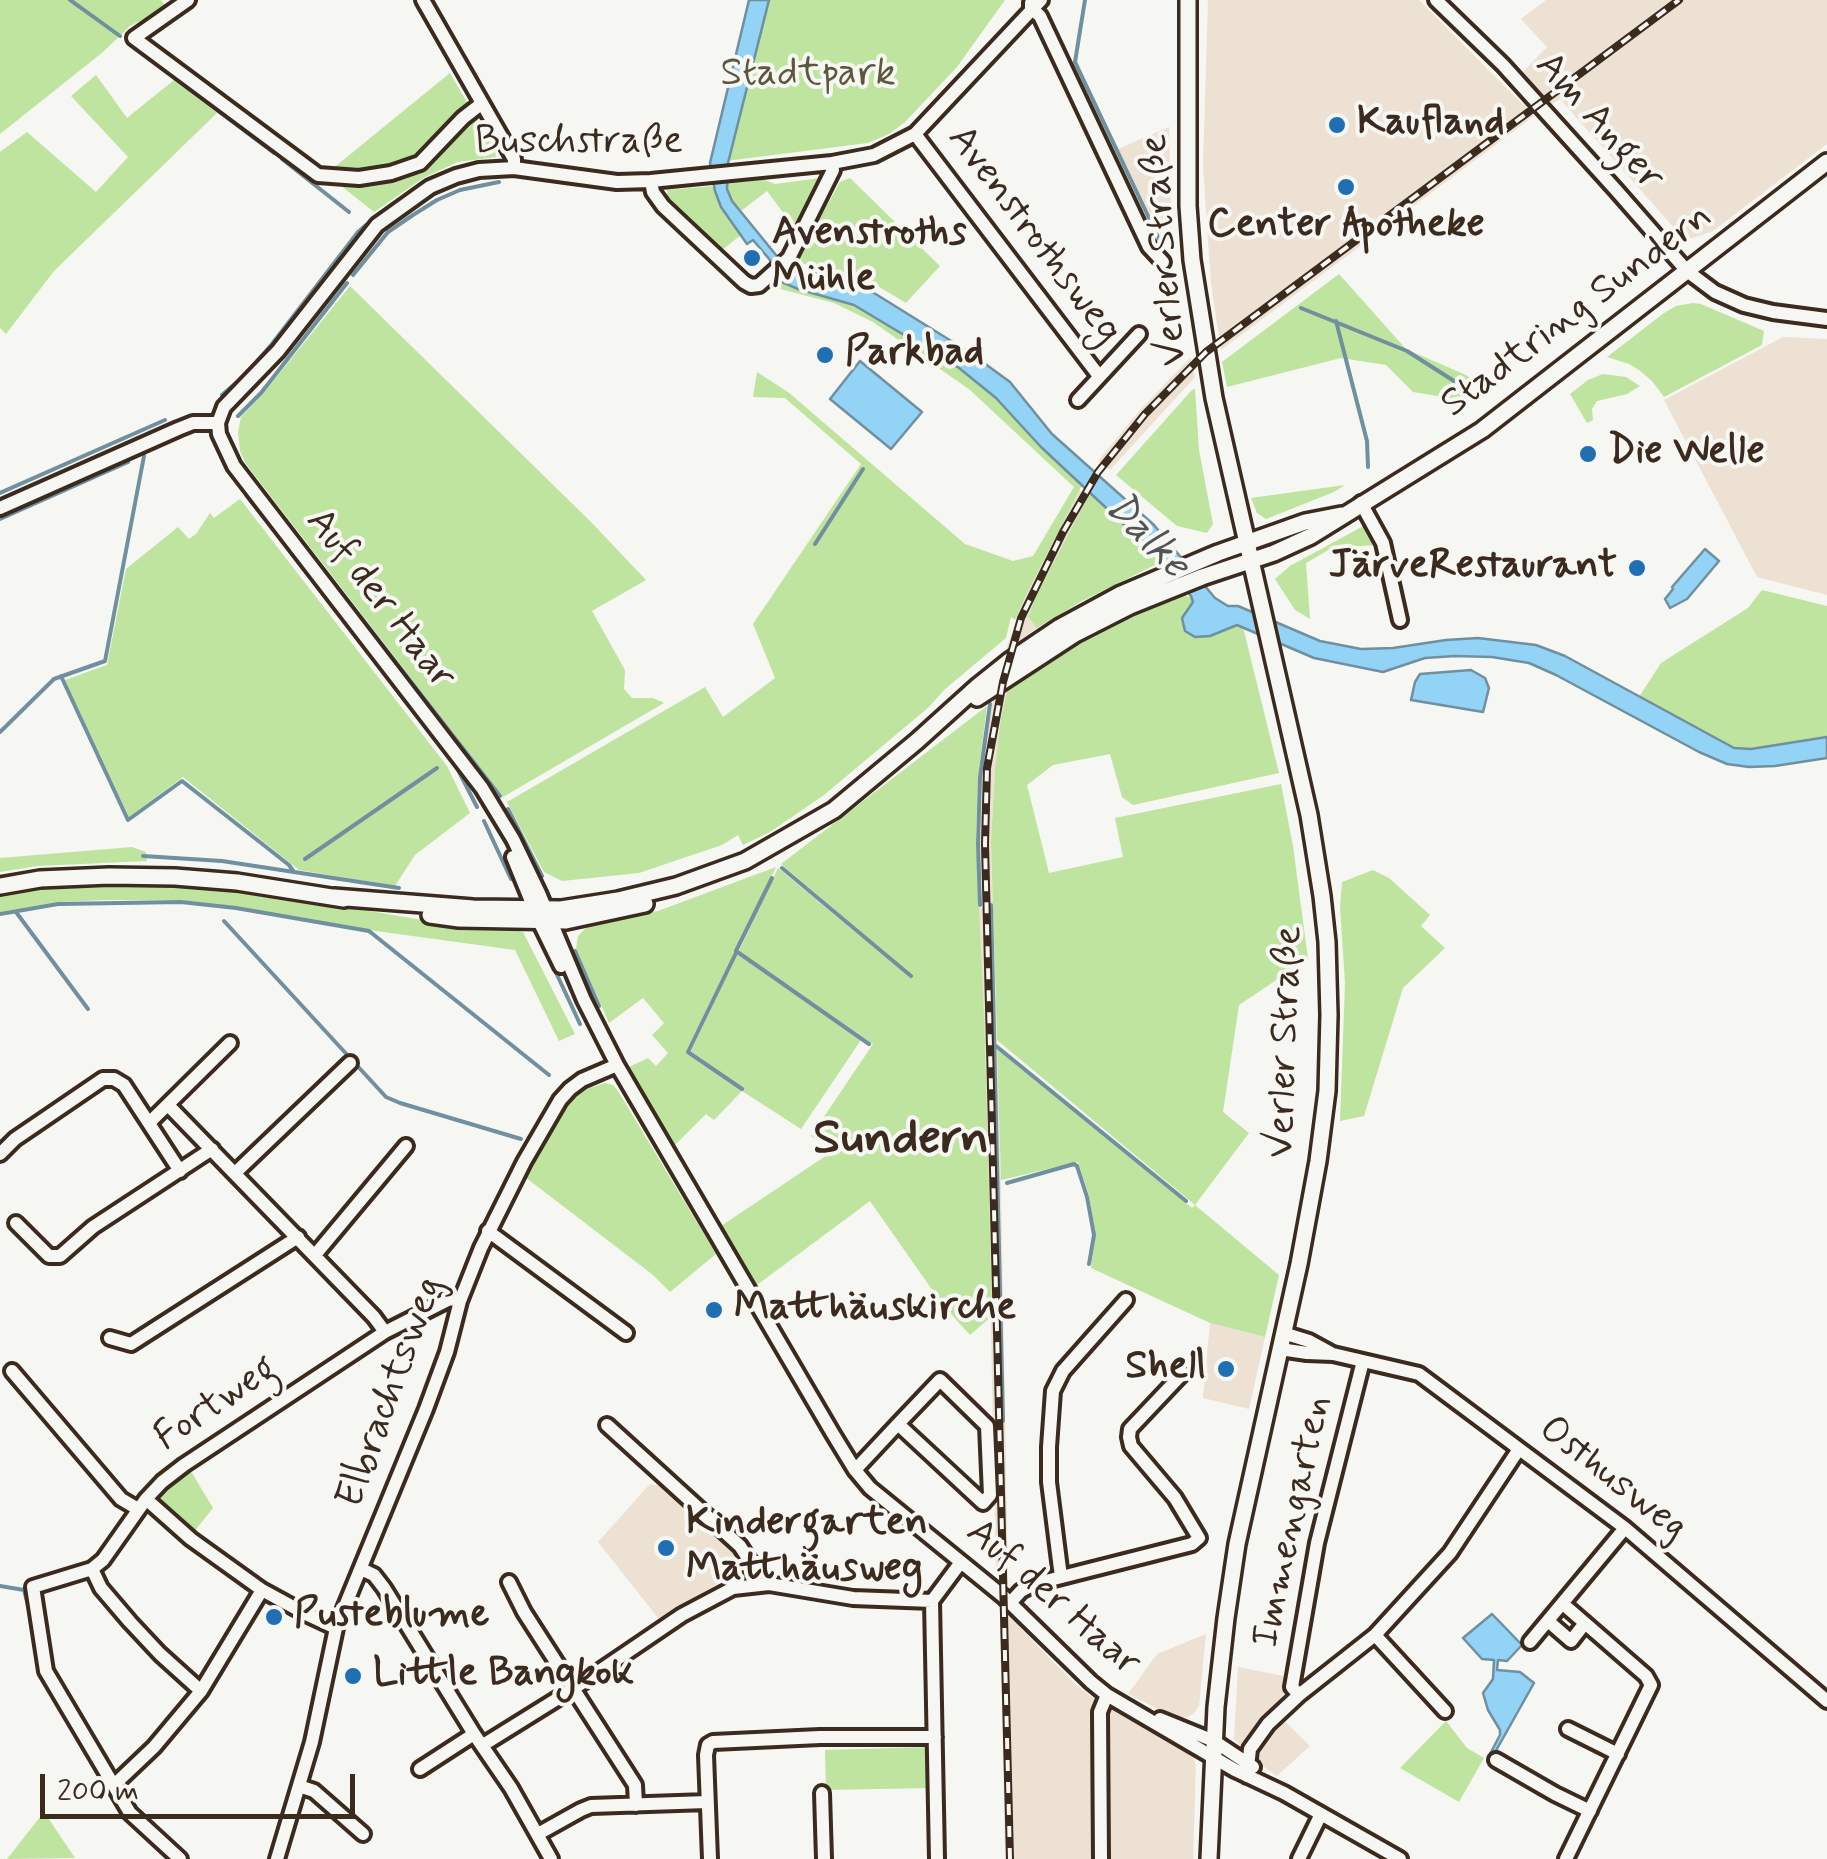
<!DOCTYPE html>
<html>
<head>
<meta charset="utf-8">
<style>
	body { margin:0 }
	#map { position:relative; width:1827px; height:1859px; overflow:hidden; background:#f6f6f2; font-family:Mynerve,sans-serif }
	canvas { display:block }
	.scale { position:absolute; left:40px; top:1774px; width:315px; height:45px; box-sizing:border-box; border:5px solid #3b2a1e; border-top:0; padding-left:12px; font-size:30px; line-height:35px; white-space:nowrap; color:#3b2a1e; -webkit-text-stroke:8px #f6f6f2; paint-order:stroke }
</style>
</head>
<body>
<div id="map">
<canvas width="1827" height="1859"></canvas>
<div class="scale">200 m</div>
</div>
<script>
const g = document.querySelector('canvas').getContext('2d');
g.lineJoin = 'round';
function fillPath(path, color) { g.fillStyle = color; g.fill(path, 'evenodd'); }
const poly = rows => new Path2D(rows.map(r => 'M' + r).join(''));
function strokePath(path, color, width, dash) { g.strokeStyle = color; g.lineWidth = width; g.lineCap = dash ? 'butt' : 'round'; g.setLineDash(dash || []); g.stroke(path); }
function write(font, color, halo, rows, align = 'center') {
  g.font = font + ' Mynerve,sans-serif'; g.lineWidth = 8; g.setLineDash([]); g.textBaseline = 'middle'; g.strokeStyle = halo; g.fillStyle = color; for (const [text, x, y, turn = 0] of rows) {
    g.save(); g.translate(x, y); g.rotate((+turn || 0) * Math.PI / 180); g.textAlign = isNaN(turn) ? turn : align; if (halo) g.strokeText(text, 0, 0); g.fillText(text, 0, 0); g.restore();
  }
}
fillPath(poly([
	[1208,0,1419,0,1534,116,1221,350,1211,284,1203,166],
	[1546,0,1827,0,1827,144,1713,231,1687,240,1684,239,1560,99,1552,104,1522,73,1547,47,1521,19],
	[1169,127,1171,207,1173,247,1164,242,1118,149],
	[1783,337,1827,339,1827,595,1757,577,1664,400],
	[1190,358,1195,377,1110,470,1098,461,1140,410],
	[1079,490,1088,498,1034,600,1028,616,1037,628,1006,650,1025,595],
	[1009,683,1001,718,995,767,991,843,1001,1186,1008,1584,996,1574,985,1040,978,908,983,908,980,844,982,777,994,692],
	[1210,1323,1265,1337,1249,1409,1203,1398],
	[650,1484,660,1486,666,1490,724,1542,733,1553,736,1561,734,1571,729,1577,659,1619,598,1542],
	[1000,1607,1075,1684,1093,1698,1179,1744,1194,1759,1196,1765,1193,1859,1005,1859],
	[1206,1634,1199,1706,1193,1714,1187,1717,1174,1717,1128,1694,1157,1654],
	[1238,1667,1289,1677,1286,1690,1273,1710,1310,1746,1277,1776,1256,1761,1234,1739]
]), '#ece1d2');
fillPath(poly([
	[0,0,161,0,167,8,130,26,103,52,0,134],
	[749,0,1005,0,957,67,905,122,889,134,868,143,710,163],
	[450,73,495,151,496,157,458,162,425,177,374,212,326,174],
	[96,75,127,118,174,80,217,113,54,271,6,334,0,328,0,152,27,132,96,192,128,157,71,96],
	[760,178,775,184,820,178,799,223,793,226,767,191,741,211,732,201,727,190,727,182],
	[850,178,940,266,906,303,866,279,800,263,797,259,840,182],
	[714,186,721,207,741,235,722,250,668,201,667,190],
	[1339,274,1406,349,1466,375,1475,382,1462,400,1413,392,1386,365,1341,358,1227,387,1222,362],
	[777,280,798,289,854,305,959,368,996,398,1041,447,1082,485,1026,595,1015,620,1011,617,1006,638,944,690,929,707,824,795,770,832,743,845,738,835,722,845,639,873,562,881,544,872,507,802,705,687,723,717,775,678,753,624,861,464,785,398,753,397,757,372,788,392,965,544,1013,561,1033,556,1074,487,970,390,873,322,834,303,769,286],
	[350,286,592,523,646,580,592,611,625,670,624,689,632,698,653,698,664,703,503,797,279,507,246,464,240,451,238,432,241,417,262,395],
	[1693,303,1701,304,1764,331,1762,345,1664,397,1652,381,1639,370,1629,364,1607,357,1664,313,1676,306],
	[1603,374,1626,377,1640,386,1627,394,1597,401,1592,409,1593,420,1587,423,1570,394,1588,380],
	[1195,389,1199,450,1213,524,1207,533,1177,526,1116,475,1192,390],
	[1345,485,1334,492,1266,519,1257,513,1251,498],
	[1090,493,1163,561,1082,601,1037,628,1028,617,1034,600],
	[240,499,447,766,470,813,415,855,395,886,299,870,183,777,129,817,65,680,107,665,126,569,178,527,189,539,196,534,210,513,214,518],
	[1369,523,1376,545,1332,548,1306,563,1310,619,1295,610,1275,579,1290,566],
	[1762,590,1827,606,1827,737,1751,749,1734,748,1639,697,1661,663,1748,608],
	[1185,595,1187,597,1191,596,1211,636,1237,625,1243,627,1279,773,1133,805,1122,797,1110,754,1053,765,1027,785,1049,873,1123,857,1115,818,1281,784,1293,846,1308,959,1239,1005,1223,1112,1249,1133,1195,1205,1279,1275,1265,1337,1210,1323,1091,1268,1095,1232,1089,1196,1078,1162,1001,1180,997,1048,1192,1208,1195,1205,997,1040,991,843,995,767,1001,718,1009,683,1039,663,1101,630],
	[987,706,978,777,976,837,985,1040,992,1316,970,1335,942,1304,870,1201,757,1285,721,1226,833,1151,811,1136,873,1044,739,951,778,868,911,978,912,975,781,864],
	[132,847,146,852,147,861,38,866,0,872,0,858],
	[776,867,686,1052,741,1091,744,1089,691,1051,737,954,861,1040,801,1129,742,1091,714,1120,706,1114,674,1146,629,1067,648,1058,656,1066,668,1053,652,1035,664,1023,643,998,609,1023,576,949,578,936,590,924,658,911],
	[1373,870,1389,878,1430,915,1421,926,1445,948,1403,988,1364,1116,1340,1121,1345,983,1340,907,1342,882],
	[108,881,172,882,235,888,434,922,501,927,523,932,575,1034,559,1041,515,950,376,931,237,907,181,900,106,900,59,902,0,912,0,892,36,886],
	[605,1083,613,1085,618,1091,716,1254,670,1292,653,1275,525,1177,567,1104,586,1089],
	[189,1468,213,1508,193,1533,157,1498,165,1486],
	[1446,1721,1467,1748,1484,1758,1459,1802,1400,1768],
	[929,1747,930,1788,826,1790,825,1750],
	[44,1812,75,1858,7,1859]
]), '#bee49f');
const water = poly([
	[749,0,769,0,728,163,727,189,732,201,776,255,790,266,866,288,969,352,1010,382,1052,434,1154,525,1215,598,1228,606,1238,606,1320,641,1361,649,1393,648,1446,640,1478,638,1536,645,1565,656,1734,748,1751,749,1827,737,1827,758,1775,766,1749,767,1727,764,1699,752,1556,675,1529,663,1492,657,1455,656,1425,658,1383,672,1314,658,1237,625,1210,636,1195,637,1185,631,1182,618,1193,602,1191,596,1163,561,1041,447,996,398,959,368,854,305,798,289,777,280,770,260,753,240,747,244,721,207,715,191,710,163,749,0],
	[860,361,922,412,891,449,830,399,860,361],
	[1705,549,1719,561,1687,599,1670,608,1665,599,1673,589,1672,587,1705,549],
	[1471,670,1485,678,1489,688,1483,712,1411,700,1415,682,1420,674,1471,670],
	[1492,1614,1522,1645,1507,1661,1498,1660,1497,1670,1520,1672,1534,1683,1493,1756,1490,1754,1500,1735,1500,1730,1488,1710,1483,1693,1493,1679,1494,1660,1482,1659,1463,1638,1492,1614]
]);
fillPath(water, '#93d3f5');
strokePath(water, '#708f9f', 2.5);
strokePath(poly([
	[70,0,120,36],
	[1085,0,1075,62,1159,239],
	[131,44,162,68],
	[176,79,274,153],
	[282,159,349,212],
	[353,275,388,232,413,215,437,200,460,190,499,182],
	[1301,308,1407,351,1454,381],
	[1336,321,1367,441,1368,467],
	[222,395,244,376,272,344,358,232,366,225],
	[238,416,261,393,347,283],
	[0,493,165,420],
	[246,495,265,519],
	[282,516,500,796],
	[0,519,128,462],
	[270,525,315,583],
	[815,544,863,469],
	[322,592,402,696],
	[61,676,128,820,182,781,289,865,294,872],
	[411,707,456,766,477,807],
	[0,732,54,679,105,661,144,456],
	[508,809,542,876],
	[484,821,511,879],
	[143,856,222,861,399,888],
	[305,859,437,768],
	[782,868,911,976],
	[772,878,736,951,869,1044],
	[980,905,978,844,980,777,990,704],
	[991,905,1003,1421],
	[16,912,88,1009],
	[0,914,58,904,181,902,236,908,369,931,549,1075],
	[224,921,386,1097,400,1103,521,1139],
	[545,949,580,1024],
	[575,951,599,1006],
	[736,953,688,1052,742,1089],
	[996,1046,1186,1201],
	[1007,1183,1074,1164,1077,1166,1087,1197,1094,1235,1089,1264],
	[0,1586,24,1590,32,1621],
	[527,1830,542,1859]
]), '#708f9f', 4);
const minor = poly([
	[188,0,134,38,318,175,359,178,391,173,420,163,463,118,481,104],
	[423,0,514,159,514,168],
	[1436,0,1503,65,1616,190,1687,271,1715,292,1744,305,1773,312,1827,319],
	[1031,3,1031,8,1040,16,1149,247,1163,262],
	[915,134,1099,376],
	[651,181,653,192,663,206,744,282,751,286,759,285,789,258,833,170,832,163],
	[1078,400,1139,334],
	[218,423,219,434,234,466,482,788,513,839,539,893,584,1000,617,1065,833,1434,855,1470,870,1488,1004,1597,1091,1682,1107,1695,1235,1770,1284,1793,1400,1859],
	[218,423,224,407,278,351,377,225,430,187,456,176,479,170,514,168,617,182,651,181,832,163,874,155,915,134,1041,0],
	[1361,503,1383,543,1400,620],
	[0,508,178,429,193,423,218,423],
	[513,857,539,921,561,966],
	[168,1105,374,1317,385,1332],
	[149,1123,230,1043],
	[0,1154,15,1139,103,1079,114,1079,124,1085,180,1171],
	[235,1173,350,1063],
	[16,1223,49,1256,60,1256,93,1227,212,1149],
	[488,1231,626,1333],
	[315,1255,406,1146],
	[1283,1333,1309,1341,1331,1353],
	[110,1338,131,1344,298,1237],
	[1280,1349,1307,1353,1333,1354,1419,1374,1625,1528,1827,1701],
	[12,1371,121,1499,138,1509],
	[607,1425,740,1546,751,1563,753,1585],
	[855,1470,898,1424,940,1380,987,1426,990,1495,983,1503,898,1424],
	[146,1499,191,1539,262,1590,306,1614,336,1628],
	[92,1569,101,1588,130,1622,160,1654,201,1691],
	[361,1569,374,1575,384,1588,474,1734,511,1788,551,1859],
	[1061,1577,1049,1482,1049,1447,1053,1391,1063,1371,1126,1300],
	[509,1582,524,1612,635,1785,636,1805],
	[1010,1603,1021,1591,1034,1584,1192,1544,1199,1538,1175,1498,1131,1446,1129,1437,1130,1429,1183,1373],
	[1563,1604,1646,1676,1651,1685,1566,1859],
	[1548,1621,1571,1641,1585,1623],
	[1375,1635,1445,1711],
	[1530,1642,1625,1528],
	[1299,1695,1292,1687,1317,1543,1363,1361],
	[1160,1719,1214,1741,1253,1767],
	[1568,1729,1618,1754],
	[483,1745,573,1689,682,1615,733,1588,769,1584,853,1598,932,1601],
	[1496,1760,1555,1794,1590,1811],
	[420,1769,474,1734],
	[1247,1776,1250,1749,1268,1724,1299,1695,1375,1635,1450,1553,1519,1449],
	[114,1785,154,1747,201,1691,262,1590],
	[299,1786,314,1791,363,1834],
	[822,1793,824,1859],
	[538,1834,581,1810,591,1806,707,1802],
	[180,1859,130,1813,46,1671,33,1587,92,1569,103,1560,146,1499,162,1482,184,1465,385,1332,450,1299,460,1301],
	[277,1859,312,1742,336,1628,426,1409,447,1352,460,1301,481,1248,524,1162,560,1100,570,1089,582,1080,617,1065],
	[710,1859,706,1755,708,1745,713,1742,820,1737,935,1737],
	[937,1859,932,1601,961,1562],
	[1101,1859,1100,1712,1107,1695],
	[1299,1859,1321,1814]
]);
const major = poly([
	[1188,0,1188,206,1192,260,1214,398,1309,815,1322,896,1327,942,1329,1015,1327,1091,1318,1161,1299,1264,1237,1544,1226,1618,1216,1707,1209,1859],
	[977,698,1075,634,1130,606,1202,577,1274,553,1311,536,1482,430,1827,162],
	[0,886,40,879,109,876,175,877,237,882,344,899],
	[334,897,473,908,561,909,618,900,676,886,745,861,834,810,917,741,978,686,1008,662,1060,627,1119,595,1218,553,1305,522,1341,515],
	[430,915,459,919,566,921,645,904]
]);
strokePath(minor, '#3b2a1e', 20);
strokePath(major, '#3b2a1e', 22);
strokePath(minor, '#f6f6f2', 12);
strokePath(major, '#f6f6f2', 15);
const rail = poly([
	[1010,1859,985,844,987,768,1003,682,1021,618,1063,532,1098,472,1145,414,1206,352,1679,0]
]);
strokePath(rail, '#3b2a1e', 8);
strokePath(rail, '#f6f6f2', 4, [11]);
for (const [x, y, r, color] of [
	[1337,125,10,"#1f6fb2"],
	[1346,187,10,"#1f6fb2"],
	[752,258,10,"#1f6fb2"],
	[825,355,10,"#1f6fb2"],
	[1588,454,10,"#1f6fb2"],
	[1637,568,10,"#1f6fb2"],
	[714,1310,10,"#1f6fb2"],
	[1226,1369,10,"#1f6fb2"],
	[666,1548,10,"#1f6fb2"],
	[274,1617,10,"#1f6fb2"],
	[353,1676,10,"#1f6fb2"]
]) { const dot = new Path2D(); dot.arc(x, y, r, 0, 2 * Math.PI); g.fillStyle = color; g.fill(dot); strokePath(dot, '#f6f6f2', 4); }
write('40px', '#5c583e', '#f6f6f2', [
	["Stadtpark",808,76]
]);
write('40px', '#3b2a1e', '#f6f6f2', [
	["Am Anger",1598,123,48],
	["Buschstraße",579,144],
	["Avenstrothsweg",1033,236,53],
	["Verler Straße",1166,250,-95],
	["Stadtring Sundern",1578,312,-37],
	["Auf der Haar",379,600,52],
	["Verler Straße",1287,1042,-88],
	["Elbrachtsweg",392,1393,-70],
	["Fortweg",217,1405,-34],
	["Osthusweg",1612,1480,38],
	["Immengarten",1294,1522,-78],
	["Auf der Haar",1052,1599,41]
]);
write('bold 40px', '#3b2a1e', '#f6f6f2', [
	["Kaufland",1357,125],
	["Center Apotheke",1346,227,"center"],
	["Avenstroths",772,235],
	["Mühle",772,281],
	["Parkbad",845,355],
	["Die Welle",1608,454],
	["JärveRestaurant",1617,568,"right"],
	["Matthäuskirche",734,1310],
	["Shell",1206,1369,"right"],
	["Kindergarten",686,1525],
	["Matthäusweg",686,1571],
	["Pusteblume",294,1617],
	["Little Bangkok",373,1676]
], 'left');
write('italic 42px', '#515454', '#f6f6f2', [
	["Dalke",1145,537,46]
]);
write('bold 50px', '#3b2a1e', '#f6f6f2', [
	["Sundern",901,1141]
]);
</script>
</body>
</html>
